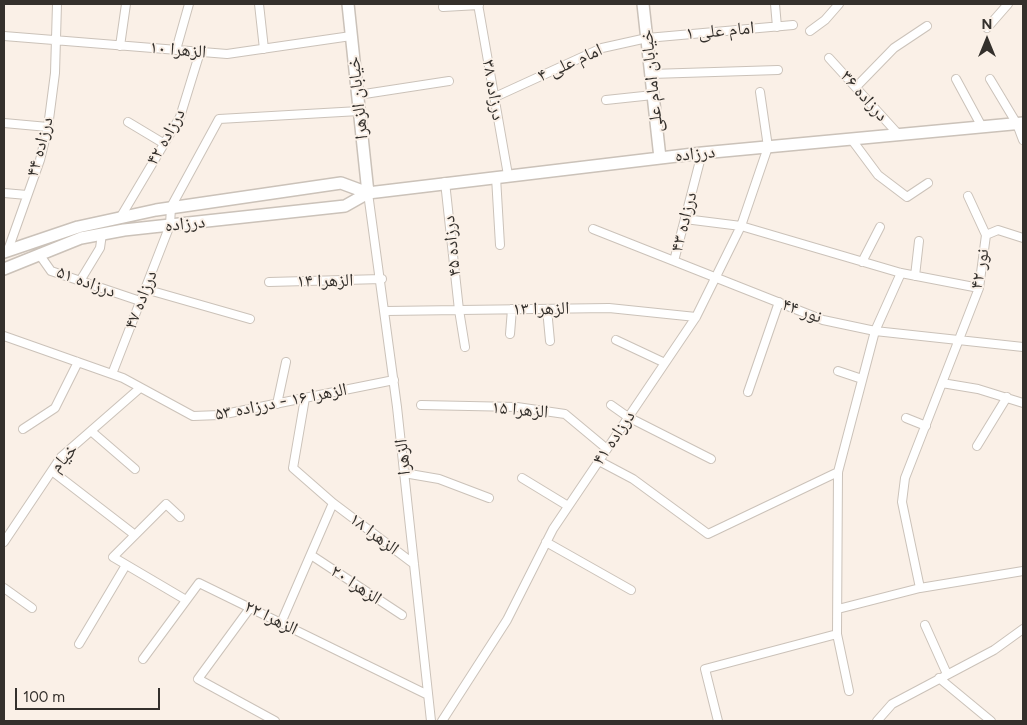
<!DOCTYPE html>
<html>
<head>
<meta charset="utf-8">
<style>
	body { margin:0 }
	#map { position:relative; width:1027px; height:725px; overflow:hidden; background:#faf0e7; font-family:Figtree,sans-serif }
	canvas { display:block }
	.frame { position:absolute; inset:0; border:5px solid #34302c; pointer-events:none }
	.north { position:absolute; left:962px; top:15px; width:50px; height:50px; -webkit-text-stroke:4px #faf0e7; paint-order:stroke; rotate:0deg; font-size:14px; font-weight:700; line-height:20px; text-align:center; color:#34302c }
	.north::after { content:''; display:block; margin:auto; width:18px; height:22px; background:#34302c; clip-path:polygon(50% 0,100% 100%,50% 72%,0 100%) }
	.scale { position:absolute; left:15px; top:688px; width:145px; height:22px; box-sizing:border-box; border:2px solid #34302c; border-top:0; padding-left:6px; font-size:15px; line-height:18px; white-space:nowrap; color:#34302c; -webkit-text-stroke:4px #faf0e7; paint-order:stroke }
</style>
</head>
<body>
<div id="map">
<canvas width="1027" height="725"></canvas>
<div class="frame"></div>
<div class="north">N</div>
<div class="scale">100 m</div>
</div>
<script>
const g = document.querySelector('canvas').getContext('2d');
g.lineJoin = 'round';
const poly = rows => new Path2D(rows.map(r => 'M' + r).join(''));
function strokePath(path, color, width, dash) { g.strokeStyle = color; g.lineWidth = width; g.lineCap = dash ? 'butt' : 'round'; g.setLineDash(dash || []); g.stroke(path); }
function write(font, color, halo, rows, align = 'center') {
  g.font = font + ' Figtree,"Noto Naskh Arabic",sans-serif'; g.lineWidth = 4; g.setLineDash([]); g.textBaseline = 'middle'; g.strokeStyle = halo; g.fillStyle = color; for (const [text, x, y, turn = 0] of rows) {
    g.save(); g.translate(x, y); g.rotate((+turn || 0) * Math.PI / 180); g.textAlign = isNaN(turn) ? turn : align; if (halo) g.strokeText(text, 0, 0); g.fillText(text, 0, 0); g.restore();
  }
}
const street = poly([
	[259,4,264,49],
	[478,4,508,175],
	[775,4,777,27],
	[443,7,479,5],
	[987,28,1008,4],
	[810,31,825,20,839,4],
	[4,36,227,54,351,36],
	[120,46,126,4],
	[176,50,189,4],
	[829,58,899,135],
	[651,74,778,70],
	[956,79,982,127],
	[990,79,1017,124,1023,140],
	[856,87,894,48,927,26],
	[358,95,449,81],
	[495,97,602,48,647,38,793,25],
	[606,100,653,95],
	[128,122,163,143],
	[4,123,48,127],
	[852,140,878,175,907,197,928,183],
	[496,177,500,245],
	[445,182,459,310,465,347],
	[4,193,27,195],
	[368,193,397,407,431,721],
	[968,196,986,235],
	[120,218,180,117,200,52],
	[685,219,741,226,901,273,979,288],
	[593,229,823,320,875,331,1023,347],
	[8,250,40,160,48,127,55,73,57,4],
	[39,254,51,271,140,301],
	[674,261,702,153],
	[862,262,880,227],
	[915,276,919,241],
	[80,281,100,248,102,234],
	[269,282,382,279],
	[145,289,250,319],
	[547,309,550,341],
	[386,311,609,308,696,317],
	[510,334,512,309],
	[4,336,123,378,193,416,220,415,394,380],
	[616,340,665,363],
	[838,371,862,379],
	[112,374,170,225,171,207,219,119,359,111],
	[942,383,978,389,1023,403],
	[748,392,779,302],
	[277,404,286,362],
	[421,405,517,407,565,414,607,449],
	[611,405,628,417,711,459],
	[906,418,926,426],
	[23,429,55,408,78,362],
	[91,431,135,469],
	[977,446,1007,397],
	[599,461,633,479,708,534,838,472],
	[52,471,135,535],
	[404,473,439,479,489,498],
	[522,478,568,506],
	[333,503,414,564],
	[180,517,166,504,113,557,186,600],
	[4,542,61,457,140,388],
	[546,542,631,590],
	[311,555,402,615],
	[4,588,32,608],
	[920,588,902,502,905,478,979,288,986,235,998,230,1023,238],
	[250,608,198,679,275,721],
	[838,609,920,588,1023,571],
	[281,623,333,503,293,468,305,398],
	[925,625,947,674],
	[837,634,849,691],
	[79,644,126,565],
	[143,659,199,583,428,695],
	[939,678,991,721],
	[442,721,507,620,553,529,696,317,741,226,768,147,760,92],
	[718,721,705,669,837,634,838,472,875,331,901,273],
	[877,721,892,704,994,650,1023,629]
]);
const secondary = poly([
	[348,4,368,193],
	[643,4,660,158],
	[4,252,78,227,156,210,341,183,368,193],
	[4,269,81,238,124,230,345,206,368,193,702,153,1023,123]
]);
strokePath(street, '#cbc2b9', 10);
strokePath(secondary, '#cbc2b9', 14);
strokePath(street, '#fff', 8);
strokePath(secondary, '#fff', 11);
write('18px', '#34302c', '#faf0e7', [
	["امام علی ۱",720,31,-5],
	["الزهرا ۱۰",178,50,5],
	["امام علی ۴",570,63,-24],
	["خیابان امام علی",652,81,-96],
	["درزاده ۳۸",493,90,80],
	["درزاده ۳۶",864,96,48],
	["خیابان الزهرا",358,98,-96],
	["درزاده ۴۲",166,137,-61],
	["درزاده ۴۴",40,147,-75],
	["درزاده",695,154,-6],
	["درزاده ۴۳",684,222,-76],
	["درزاده",185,224,-6],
	["درزاده ۴۵",452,246,-96],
	["نور ۴۲",980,269,-80],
	["الزهرا ۱۴",325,281,-1],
	["درزاده ۵۱",86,282,20],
	["درزاده ۴۷",141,300,-69],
	["الزهرا ۱۳",541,309,-1],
	["نور ۴۴",802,311,20],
	["الزهرا ۱۶ - درزاده ۵۳",281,402,-11],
	["الزهرا ۱۵",520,410,5],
	["درزاده ۴۱",614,438,-56],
	["الزهرا",403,457,-96],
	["خیام",64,458,-48],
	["الزهرا ۱۸",374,534,37],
	["الزهرا ۲۰",356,585,33],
	["الزهرا ۲۲",271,618,26]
]);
</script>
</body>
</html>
